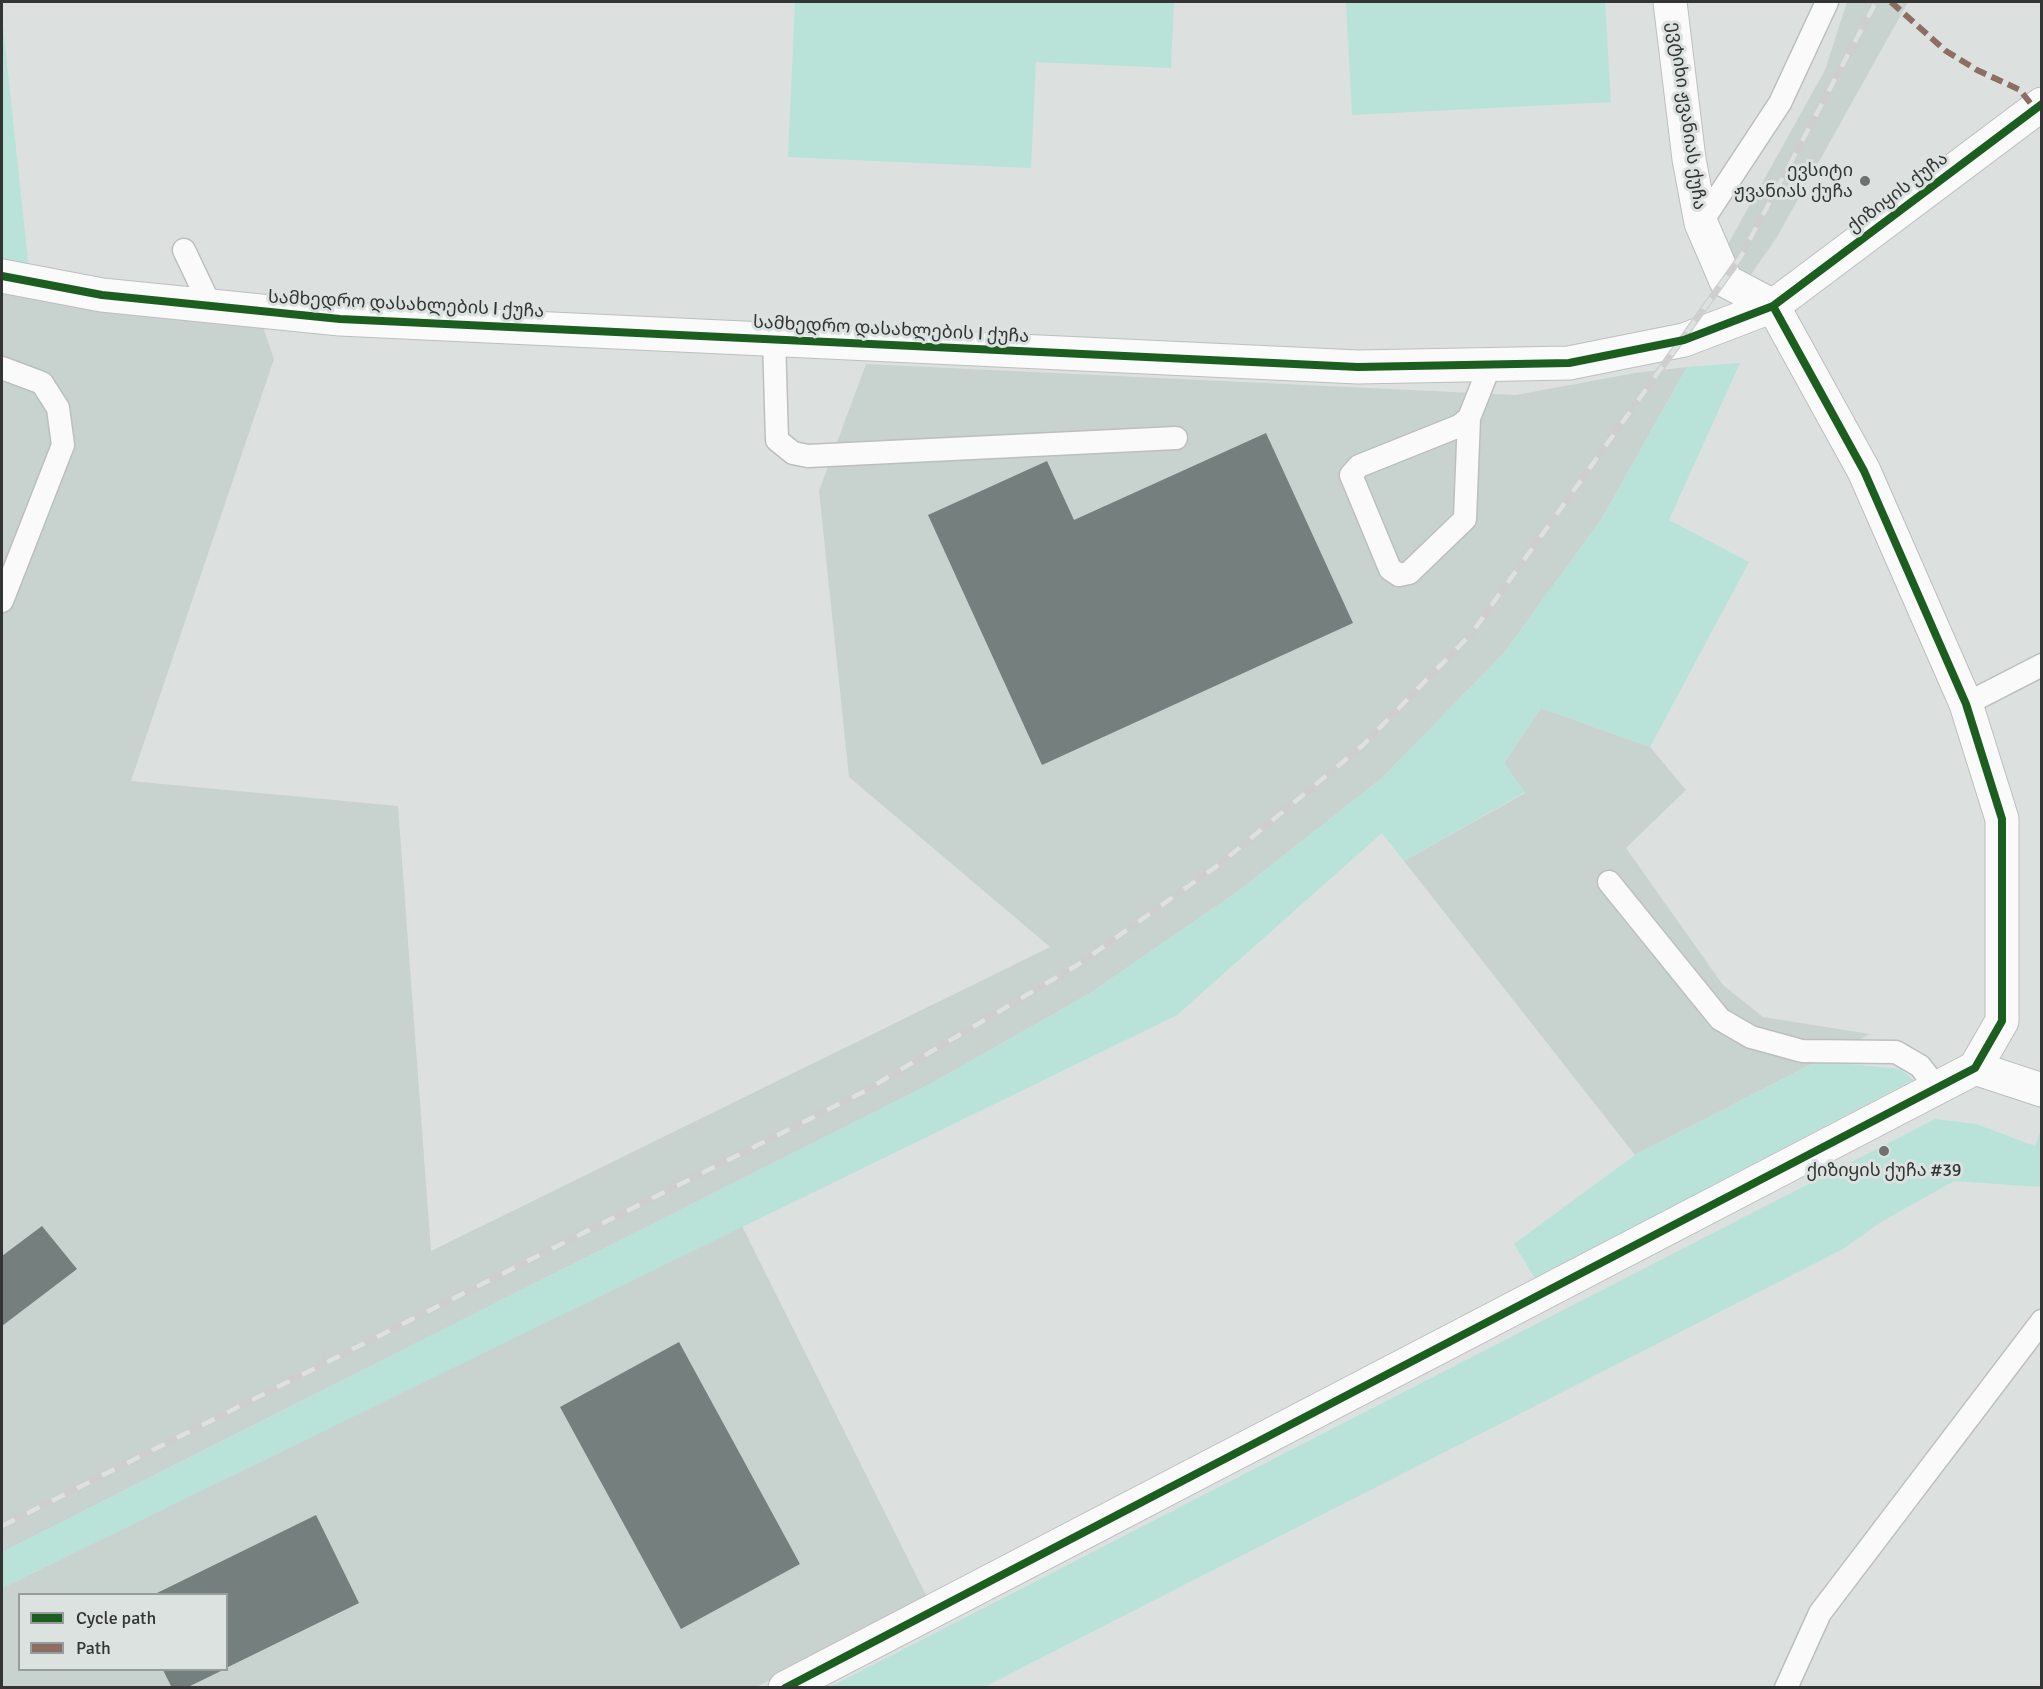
<!DOCTYPE html>
<html>
<head>
<meta charset="utf-8">
<style>
	body { margin:0 }
	#map { position:relative; width:2043px; height:1689px; overflow:hidden; background:#dce1df; font-family:Signika,sans-serif }
	canvas { display:block }
	.frame { position:absolute; inset:0; border:3px solid #323534; pointer-events:none }
	.legend { position:absolute; left:18px; top:1593px; width:210px; height:78px; box-sizing:border-box; background:#dbe2e0; border:2px solid #979d9b; margin:0; padding:8px 10px; list-style:none; font-size:18px; color:#323534 }
	.legend li { display:flex; align-items:center; gap:12px; height:30px }
	.legend b { width:30px; border:2px solid #979d9b }
</style>
</head>
<body>
<div id="map">
<canvas width="2043" height="1689"></canvas>
<div class="frame"></div>
<ul class="legend">
<li><b style="height:8px;background:#1b5e20"></b>Cycle path</li>
<li><b style="height:8px;background:#8d6e63"></b>Path</li>
</ul>
</div>
<script>
const g = document.querySelector('canvas').getContext('2d');
g.lineJoin = 'round';
function fillPath(path, color) { g.fillStyle = color; g.fill(path, 'evenodd'); }
const poly = rows => new Path2D(rows.map(r => 'M' + r).join(''));
function strokePath(path, color, width, dash) { g.strokeStyle = color; g.lineWidth = width; g.lineCap = dash ? 'butt' : 'round'; g.setLineDash(dash || []); g.stroke(path); }
function write(font, color, halo, rows, align = 'center') {
  g.font = font + ' Signika,"Noto Sans Georgian",sans-serif'; g.lineWidth = 6; g.setLineDash([]); g.textBaseline = 'middle'; g.strokeStyle = halo; g.fillStyle = color; for (const [text, x, y, turn = 0] of rows) {
    g.save(); g.translate(x, y); g.rotate((+turn || 0) * Math.PI / 180); g.textAlign = isNaN(turn) ? turn : align; if (halo) g.strokeText(text, 0, 0); g.fillText(text, 0, 0); g.restore();
  }
}
fillPath(poly([
	[1847,2,1908,2,1777,237,1741,289,1718,262,1825,70],
	[2,292,43,301,263,327,274,359,131,781,398,806,431,1251,1050,947,849,777,819,491,866,364,1516,395,1635,373,1687,367,1601,520,1503,654,1382,778,1241,889,1089,994,930,1084,2,1552],
	[1541,708,1650,747,1686,790,1626,848,1723,985,1763,1017,1870,1034,1635,1155,1404,861,1525,793,1504,763],
	[742,1226,929,1601,756,1687,2,1688,2,1588],
	[20,1594,226,1594,226,1670,20,1670]
]), '#c8d3d0');
fillPath(poly([
	[795,2,1174,2,1171,68,1036,62,1031,168,788,157],
	[1346,2,1605,2,1611,102,1352,115],
	[2,17,29,270,2,262],
	[1740,363,1669,520,1749,562,1650,747,1541,708,1504,763,1525,792,1404,861,1382,833,1177,1015,2,1588,2,1552,930,1084,1089,994,1241,889,1382,778,1503,654,1601,520,1687,367],
	[1818,1061,1901,1069,1913,1080,1535,1278,1514,1244,1635,1155],
	[1935,1119,1976,1124,2035,1146,2041,1130,2041,1187,1954,1181,1881,1222,1843,1249,984,1687,830,1687]
]), '#b9e2d8');
fillPath(poly([
	[1266,433,1353,623,1042,765,928,515,1047,461,1074,520],
	[42,1226,77,1269,2,1326,2,1256],
	[679,1342,800,1564,681,1629,560,1407],
	[316,1515,359,1603,226,1668,226,1594,155,1594],
	[163,1670,223,1670,186,1688,172,1688]
]), '#757f7d');
const service = poly([
	[1701,223,1780,103,1827,2],
	[184,250,211,307],
	[774,339,777,440,793,453,808,456,1176,438],
	[2,368,42,383,58,408,63,445,2,601],
	[1469,418,1465,519,1409,573,1399,575,1390,569,1351,475,1359,466,1459,426,1469,418,1490,365],
	[1966,704,2042,665],
	[1609,882,1720,1019,1751,1037,1802,1051,1896,1052,1920,1066,1937,1088],
	[1786,1688,1820,1613,2042,1321]
]);
const minor = poly([
	[1670,2,1689,159,1701,223,1726,281,1773,306],
	[2,276,102,295,340,319,1358,367,1569,363,1684,340,1773,306,2042,104],
	[1975,1068,2042,1090],
	[785,1688,1975,1068,2002,1021,2002,819,1966,704,1864,471,1773,306]
]);
strokePath(service, '#bbbfbe', 25);
strokePath(minor, '#bbbfbe', 35);
strokePath(service, '#fafafa', 22);
strokePath(minor, '#fafafa', 33);
const rail = poly([
	[2,1526,863,1092,1079,964,1221,863,1362,746,1471,634,1740,258,1876,2]
]);
strokePath(rail, '#cecece', 7);
strokePath(rail, '#dbe2e0', 4.5, [14]);
strokePath(poly([
	[1891,2,1946,51,1977,70,2020,90,2035,109]
]), '#8d6e63', 6, [12, 6]);
strokePath(poly([
	[2,276,102,295,340,319,1358,367,1569,363,1684,340,1773,306,2042,104],
	[785,1688,1975,1068,2002,1021,2002,819,1966,704,1864,471,1773,306]
]), '#1b5e20', 8);
for (const [x, y, r, color] of [
	[1865,181,6,"#6e7170"],
	[1884,1151,6,"#6e7170"]
]) { const dot = new Path2D(); dot.arc(x, y, r, 0, 2 * Math.PI); g.fillStyle = color; g.fill(dot); strokePath(dot, '#dbe2e0', 2); }
write('18px', '#323534', '#dbe2e0', [
	["ევტიხი ჟვანიას ქუჩა",1686,116,82],
	["ქიზიყის ქუჩა",1898,193,-37],
	["სამხედრო დასახლების I ქუჩა",406,305,3],
	["სამხედრო დასახლების I ქუჩა",891,330,3]
]);
write('18px', '#323534', '#dbe2e0', [
	["ევსიტი",1853,171],
	["ჟვანიას ქუჩა",1853,192],
	["ქიზიყის ქუჩა #39",1884,1171,"center"]
], 'right');
</script>
</body>
</html>
